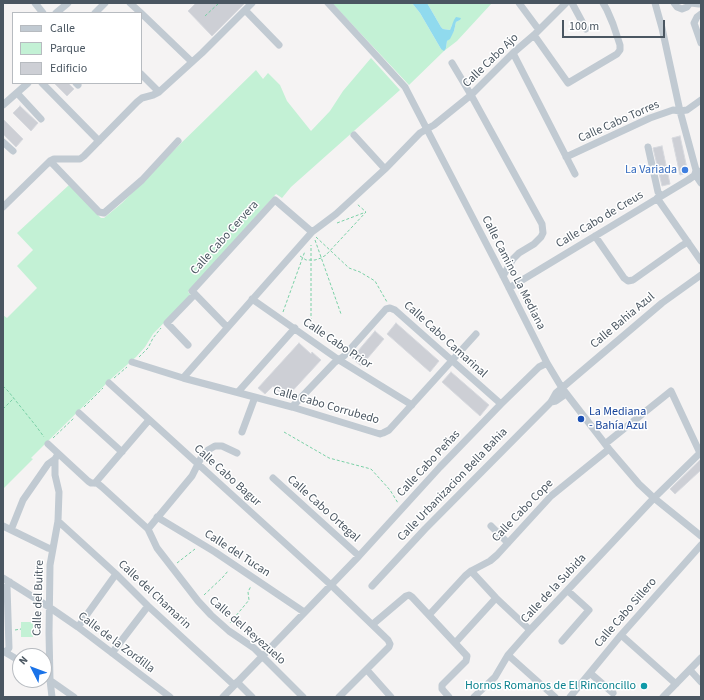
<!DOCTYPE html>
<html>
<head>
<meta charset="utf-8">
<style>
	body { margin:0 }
	#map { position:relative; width:704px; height:700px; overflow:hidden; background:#f5f3f3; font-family:"Source Sans 3",sans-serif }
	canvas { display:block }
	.frame { position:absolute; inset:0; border:4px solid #4a5661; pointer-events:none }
	.legend { position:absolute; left:12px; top:12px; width:130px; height:72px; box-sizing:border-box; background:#fff; border:1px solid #b7bbc0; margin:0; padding:5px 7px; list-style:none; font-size:12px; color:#4a5661 }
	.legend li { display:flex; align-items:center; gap:8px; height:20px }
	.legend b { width:20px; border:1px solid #b7bbc0 }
	.north { position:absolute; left:12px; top:648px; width:40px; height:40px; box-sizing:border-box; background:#fff; border:1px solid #b7bbc0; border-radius:50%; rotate:312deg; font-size:11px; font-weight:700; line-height:16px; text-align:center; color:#4a5661 }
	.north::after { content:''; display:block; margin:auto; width:14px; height:18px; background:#1a73e8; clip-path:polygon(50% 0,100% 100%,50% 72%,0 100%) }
	.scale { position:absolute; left:562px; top:20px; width:103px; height:18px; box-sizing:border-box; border:2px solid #4a5661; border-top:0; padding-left:5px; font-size:12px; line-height:14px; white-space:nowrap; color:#4a5661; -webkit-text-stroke:3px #fff; paint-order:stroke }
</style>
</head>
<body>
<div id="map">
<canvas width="704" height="700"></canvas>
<div class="frame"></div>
<ul class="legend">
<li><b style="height:5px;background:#c1cad2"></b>Calle</li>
<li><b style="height:11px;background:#c3f1d5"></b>Parque</li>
<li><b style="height:11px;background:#cdcfd5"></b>Edificio</li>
</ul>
<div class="north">N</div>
<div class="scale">100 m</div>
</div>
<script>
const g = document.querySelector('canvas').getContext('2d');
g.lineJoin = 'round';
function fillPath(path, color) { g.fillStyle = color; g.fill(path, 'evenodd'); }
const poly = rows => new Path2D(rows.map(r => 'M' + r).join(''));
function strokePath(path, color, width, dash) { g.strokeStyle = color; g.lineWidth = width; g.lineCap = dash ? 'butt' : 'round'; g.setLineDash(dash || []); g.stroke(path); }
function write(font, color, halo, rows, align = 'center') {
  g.font = font + ' "Source Sans 3",sans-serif'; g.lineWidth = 3; g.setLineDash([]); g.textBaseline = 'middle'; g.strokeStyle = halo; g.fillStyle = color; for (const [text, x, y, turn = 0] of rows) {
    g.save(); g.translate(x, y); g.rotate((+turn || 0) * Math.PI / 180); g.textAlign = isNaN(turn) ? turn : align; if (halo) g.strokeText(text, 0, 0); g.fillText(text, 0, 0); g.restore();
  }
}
fillPath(poly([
	[332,3,412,3,420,13,441,49,446,48,447,41,454,31,456,22,460,20,460,18,452,25,450,30,443,29,441,27,430,8,427,3,492,3,457,41,444,51,409,85],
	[371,58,400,90,291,187,282,198,276,194,188,292,191,295,153,334,145,347,136,357,112,378,47,442,31,458,33,459,3,489,3,315,7,318,37,288,17,266,33,250,17,233,69,185,98,215,101,218,104,218,122,203,172,152,256,70,263,79,268,73,280,85,287,101,311,131,330,111,343,91],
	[21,622,33,622,33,637,21,637]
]), '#c3f1d5');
fillPath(poly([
	[412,3,427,3,430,8,441,27,443,29,450,30,454,20,456,17,461,18,460,20,456,22,454,31,450,39,447,41,446,48,444,51,441,49,420,13]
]), '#90daee');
const building = poly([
	[196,3,245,3,212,36,188,11,196,3],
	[54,83,68,83,74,89,67,96,54,83],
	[20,106,38,123,31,131,13,113,20,106],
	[3,119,23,139,16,147,3,134,3,119],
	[680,136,688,173,680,175,672,138,680,136],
	[662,146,670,184,662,186,653,148,662,146],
	[396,323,439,361,430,372,387,334,396,323],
	[375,331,384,339,361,366,352,358,375,331],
	[299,343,311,354,312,352,321,360,286,398,273,386,265,394,258,388,299,343],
	[451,372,489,405,480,416,442,382,451,372],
	[701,459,701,470,675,494,670,489,701,459]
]);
fillPath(building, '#cdcfd5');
strokePath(building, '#d7d9de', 1);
strokePath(poly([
	[205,16,219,3],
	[337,223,366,212],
	[316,237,349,268,360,272,375,281,387,302],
	[315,240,341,314],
	[300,256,306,260,315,260,321,258,326,255,366,212,357,204],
	[283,312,305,251],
	[311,331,311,245],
	[139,357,148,348,153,338,161,328],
	[114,378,127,367],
	[3,386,8,391,36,426,44,437],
	[84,407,103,388],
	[3,409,14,398],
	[284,432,329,458,371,469,390,490,398,503],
	[53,438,74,418],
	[177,563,195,549],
	[204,595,223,577,228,571],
	[230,623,249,600,248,592,251,586],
	[15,630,21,629],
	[33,634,42,634]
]), '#7ad0a6', 1, [3, 2]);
strokePath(poly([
	[35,3,43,13],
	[130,3,141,13],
	[328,3,405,87,503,276,547,363,562,388,609,449,639,484,654,498,701,536],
	[519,3,539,30],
	[572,3,586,29],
	[655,3,662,28,680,111,696,170,695,174],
	[674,3,677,7,682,9,687,7,690,3],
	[691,3,699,4,701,4],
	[245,10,279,45],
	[56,13,68,3],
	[95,13,105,3],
	[141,13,192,62],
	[701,14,697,17,694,23,701,43],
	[534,35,568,83,617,54,620,50,620,45,613,24,607,10,603,3],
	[513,53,575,174],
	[452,63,471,95,542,224,543,233,541,237,534,244,519,253,513,259,503,276],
	[141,74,159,92],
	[42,83,99,141],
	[76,83,78,85],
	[17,93,41,119],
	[3,105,28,83],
	[354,135,385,169],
	[3,142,13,151],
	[648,147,658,192,661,196],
	[566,157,650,118,673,110,680,111,687,110,701,100],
	[50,161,99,212,104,213,142,180,178,141],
	[695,174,701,183],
	[657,198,701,261],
	[3,207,50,161,54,159,80,159,84,156,137,102,142,98,153,95,159,92,202,53,252,3],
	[312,232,336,214,385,169,420,133,434,125,471,95,513,53,534,35,566,3],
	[595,236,624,278,628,281,633,280,681,246,688,242],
	[509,288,688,180,701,171],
	[252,299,339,360,412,405],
	[188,345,167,323,195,294],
	[132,362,183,378,292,407,380,434,383,433,389,430,476,334],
	[183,378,312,232,275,200,192,291,227,327],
	[109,383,331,585,388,640,390,644,389,647,339,697],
	[238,392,295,328],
	[551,402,556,401,566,394],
	[292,407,334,363,344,356,386,309,390,308,395,310,501,404],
	[79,413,122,452],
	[242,432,255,397],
	[48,444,88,481,91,483,97,483,102,487,148,529,157,548,198,601,211,615,229,631,254,648,303,697],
	[605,444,671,391,700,453],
	[273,478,359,556],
	[95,483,149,420],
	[157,517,215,552,304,612],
	[58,521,116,574,148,606,234,685],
	[3,526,48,548,52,549],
	[491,526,508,543],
	[148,529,192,476,201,458,208,450,215,446,222,446,237,453],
	[11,530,23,500,48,464,55,459],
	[471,571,496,598,530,630],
	[3,578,49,607,78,627,170,697],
	[372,586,425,529,551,402,556,393,662,303,701,275],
	[429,615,465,576,471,571,490,561,497,555,551,496,609,449],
	[373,624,406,596,409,595,412,597,467,656,466,661,442,685,442,689,449,697],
	[78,627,116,574],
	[621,635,676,684],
	[562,641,589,610,568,591],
	[455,643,496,598],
	[3,651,20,661],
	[6,652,9,648,7,586,10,582],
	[112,653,148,606],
	[508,655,555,697],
	[367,670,391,697],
	[690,670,701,682],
	[590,673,613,693],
	[44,676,74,697],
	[237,682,252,697],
	[52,697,50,680,49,633,50,565,58,521,59,492,55,475,55,459,58,454],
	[223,697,359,556,440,467,501,404,539,367,547,363],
	[474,697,495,677,508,655,530,630,654,498,701,452],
	[570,697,621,635,701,545],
	[663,697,701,658]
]), '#c1cad2', 7);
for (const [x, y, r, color] of [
	[685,170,4,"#3f7fe0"],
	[581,419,4,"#1a4fb4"],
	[644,686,4,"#0f9aa8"]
]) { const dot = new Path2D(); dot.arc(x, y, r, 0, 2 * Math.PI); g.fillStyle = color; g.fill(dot); strokePath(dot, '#fff', 1.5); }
write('12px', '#4a5661', '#fff', [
	["Calle Cabo Ajo",491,61,-44],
	["Calle Cabo Torres",619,122,-24],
	["Calle Cabo de Creus",600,220,-31],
	["Calle Cabo Cervera",225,238,-48],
	["Calle Camino La Mediana",513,273,63],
	["Calle Bahia Azul",623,321,-40],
	["Calle Cabo Camarinal",445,340,42],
	["Calle Cabo Prior",337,344,34],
	["Calle Cabo Corrubedo",326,406,16],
	["Calle Cabo Peñas",429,464,-47],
	["Calle Cabo Bagur",227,476,42],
	["Calle Urbanizacion Bella Bahia",453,485,-46],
	["Calle Cabo Ortegal",323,509,42],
	["Calle Cabo Cope",523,511,-46],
	["Calle del Tucan",237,554,33],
	["Calle de la Subida",554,589,-47],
	["Calle del Chamarin",154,595,43],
	["Calle del Buitre",39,598,-88],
	["Calle Cabo Sillero",626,613,-49],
	["Calle del Reyezuelo",247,631,41],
	["Calle de la Zordilla",116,643,37]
]);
write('12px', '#366cbe', '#fff', [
	["La Variada",677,170]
], 'right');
write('12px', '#164399', '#fff', [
	["La Mediana",589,412],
	["- Bahía Azul",589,426]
], 'left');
write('12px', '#0d838f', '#fff', [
	["Hornos Romanos de El Rinconcillo",636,686]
], 'right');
</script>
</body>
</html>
